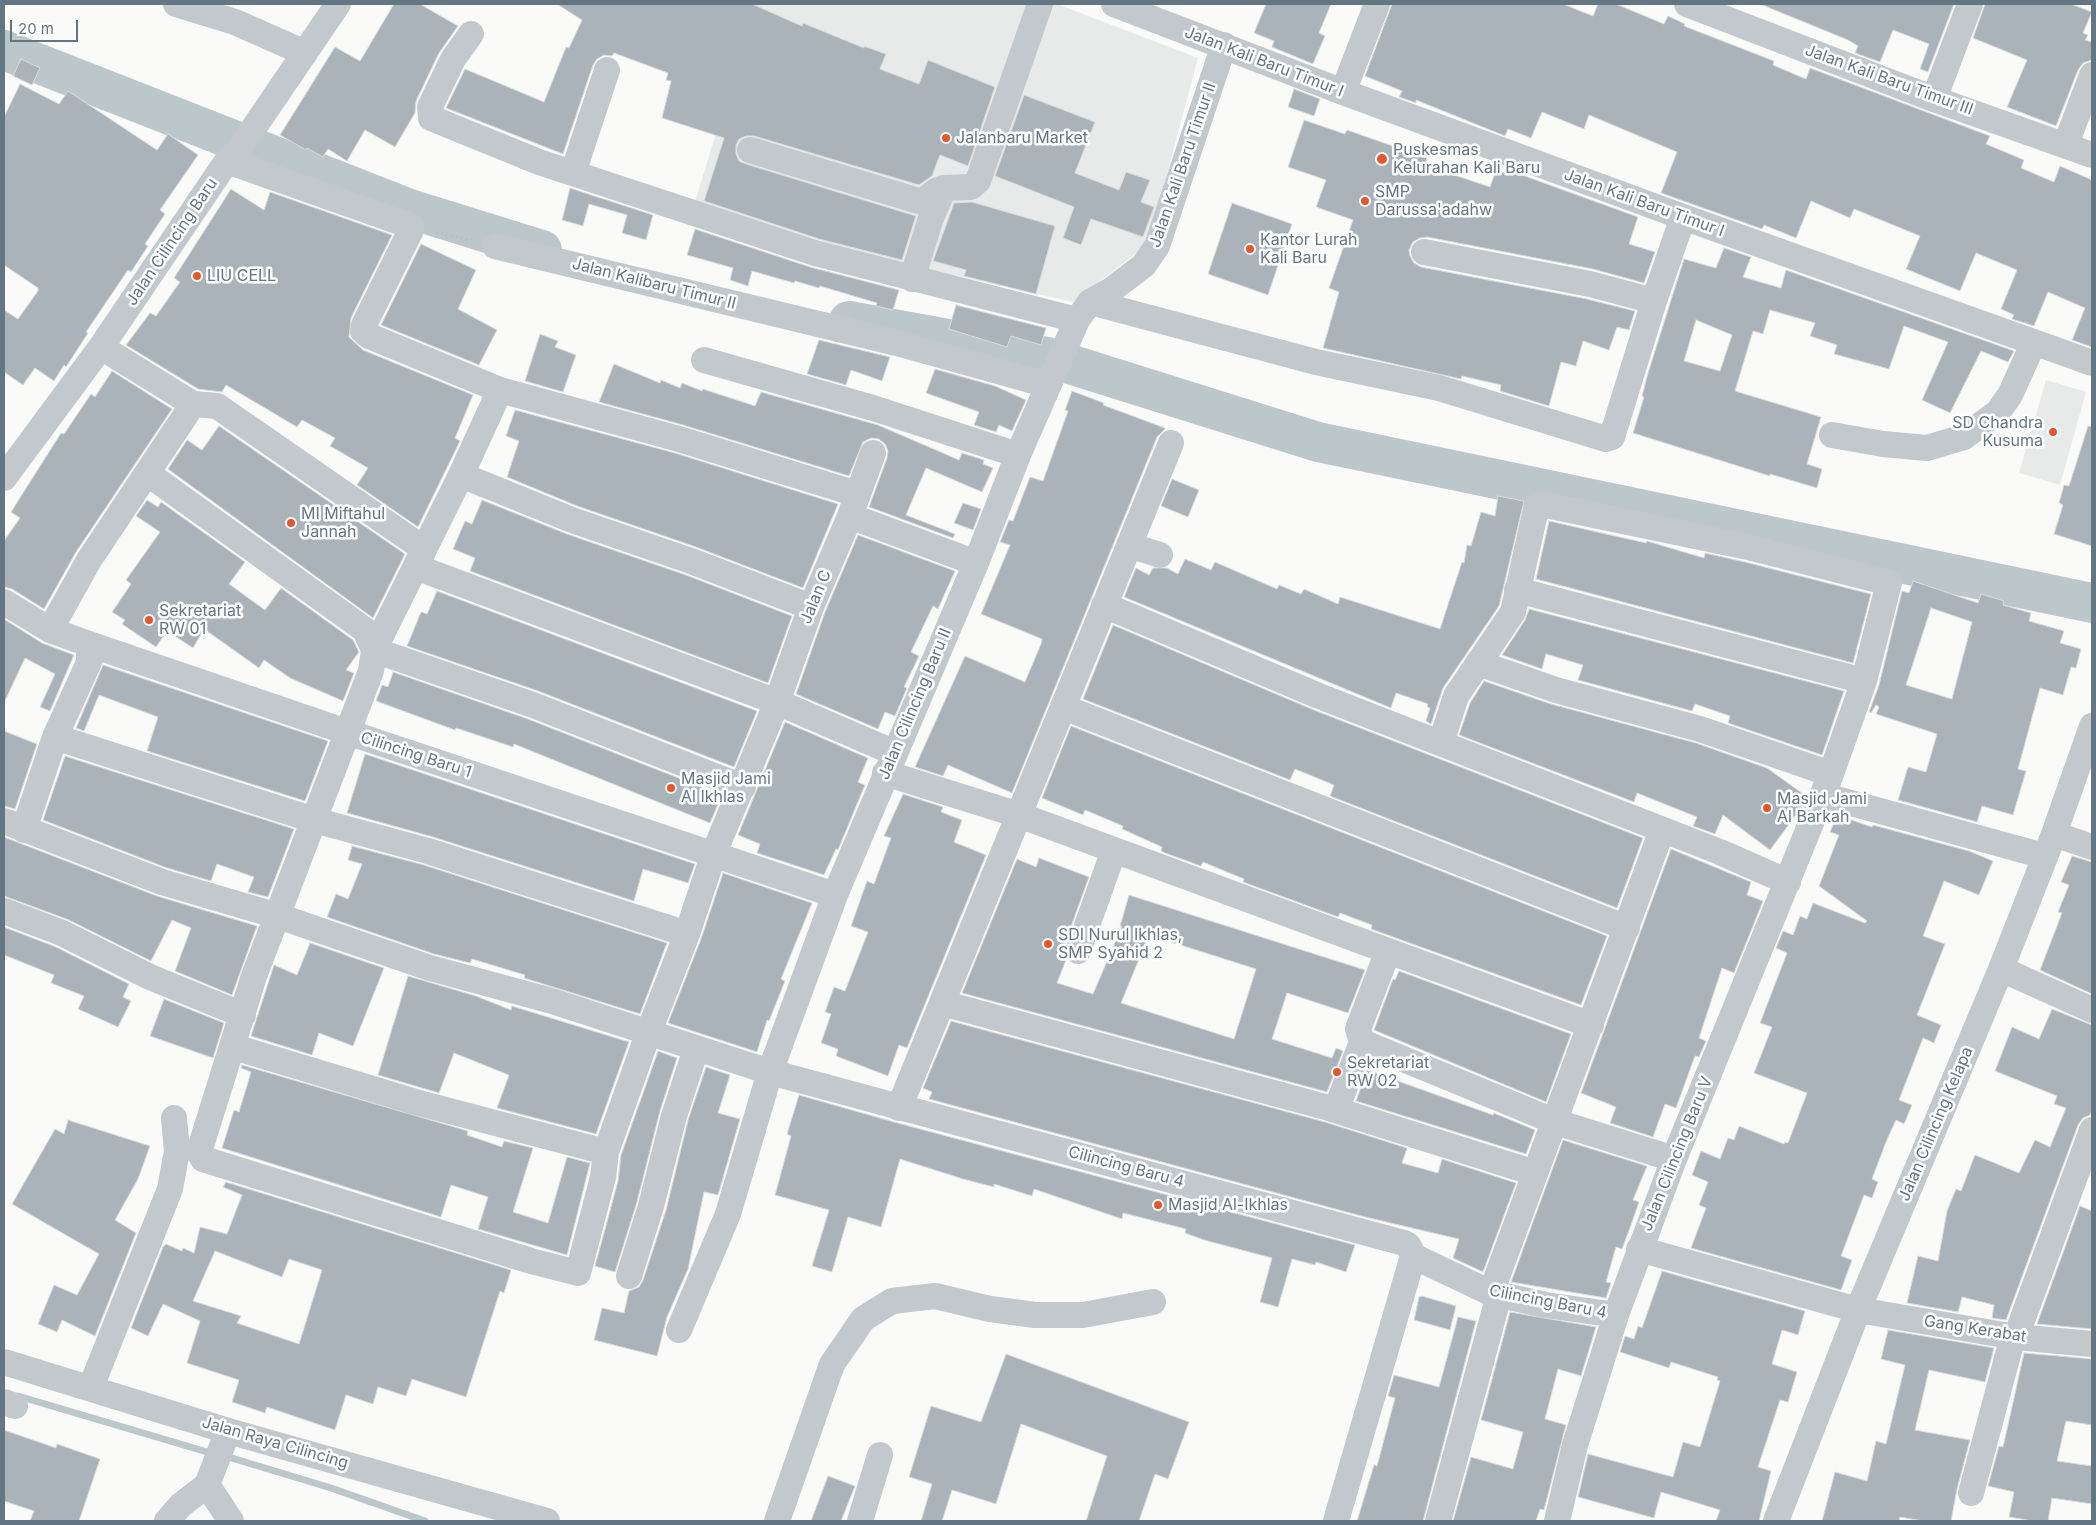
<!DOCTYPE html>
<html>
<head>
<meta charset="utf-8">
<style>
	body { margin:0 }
	#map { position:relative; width:2096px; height:1525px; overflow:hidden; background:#fafaf8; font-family:Inter,sans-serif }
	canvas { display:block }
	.frame { position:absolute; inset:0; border:5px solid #657683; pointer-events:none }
	.scale { position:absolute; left:10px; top:20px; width:68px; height:22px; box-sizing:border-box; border:2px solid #657683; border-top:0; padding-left:6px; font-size:15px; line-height:18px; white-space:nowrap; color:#657683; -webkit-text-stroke:4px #fff; paint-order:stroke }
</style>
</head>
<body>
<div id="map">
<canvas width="2096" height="1525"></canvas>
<div class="frame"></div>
<div class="scale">20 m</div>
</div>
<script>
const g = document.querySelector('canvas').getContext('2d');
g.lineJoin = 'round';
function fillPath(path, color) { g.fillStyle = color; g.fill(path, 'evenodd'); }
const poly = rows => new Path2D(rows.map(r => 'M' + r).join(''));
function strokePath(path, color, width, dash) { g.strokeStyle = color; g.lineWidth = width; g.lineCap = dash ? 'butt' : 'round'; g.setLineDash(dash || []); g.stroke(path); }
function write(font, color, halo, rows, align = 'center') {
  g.font = font + ' Inter,sans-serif'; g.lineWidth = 5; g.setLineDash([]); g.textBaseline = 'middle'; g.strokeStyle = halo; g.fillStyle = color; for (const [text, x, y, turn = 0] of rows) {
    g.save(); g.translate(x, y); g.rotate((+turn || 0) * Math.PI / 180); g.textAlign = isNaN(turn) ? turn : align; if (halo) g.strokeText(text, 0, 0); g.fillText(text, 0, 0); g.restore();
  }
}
fillPath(poly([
	[753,4,1057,4,1198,58,1148,244,1073,302,867,255,695,202,731,84,722,76],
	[2046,380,2086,392,2060,485,2019,473]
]), '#e8e9e9');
strokePath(poly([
	[18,1396,214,1454],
	[225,1456,331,1488,425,1521]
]), '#bbc7cb', 7);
strokePath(poly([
	[4,50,410,209,542,250],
	[849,321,1047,357,1318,442,2092,603]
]), '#bbc7cb', 40);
const building = poly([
	[394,4,420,4,458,26,439,53,416,101,415,113,395,147,365,130,347,161,328,149,323,157,307,148,306,150,280,135,335,47,360,61,394,4],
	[557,4,752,4,802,26,803,23,864,48,864,46,886,54,880,69,919,84,928,60,995,87,968,166,940,155,932,176,919,185,754,136,746,136,739,139,736,145,736,154,739,161,746,164,916,216,902,260,819,239,704,201,724,138,662,118,671,81,666,80,668,73,614,53,612,56,604,55,597,59,593,65,563,154,446,108,465,69,544,102,566,47,569,48,582,20,557,4],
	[1266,4,1331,4,1319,33,1325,36,1313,64,1272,47,1274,41,1254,33,1266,4],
	[1392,4,1563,4,1593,16,1598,4,1616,4,1664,24,1668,16,1685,24,1684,26,1774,61,1773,65,1806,79,1810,68,1990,136,1986,144,2024,160,2021,168,2054,182,2060,166,2092,180,2092,347,2072,340,2085,308,2048,292,2034,326,2012,319,2014,315,2001,309,2017,270,1976,253,1960,291,1906,269,1920,236,1854,209,1850,218,1811,201,1796,238,1764,225,1762,229,1661,193,1677,152,1589,115,1584,129,1542,112,1531,138,1508,129,1505,136,1416,100,1416,103,1399,97,1402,91,1365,76,1392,4],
	[1760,4,1954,4,1928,72,1920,69,1929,44,1893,30,1880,62,1855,53,1858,46,1848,40,1760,4],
	[1985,4,2071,4,2092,12,2083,33,2088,35,2085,40,2092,42,2092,60,2083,63,2078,70,2056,126,2007,107,2027,60,1973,38,1985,4],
	[21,59,40,68,32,85,13,76,21,59],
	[20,84,59,104,68,91,157,150,168,134,198,155,160,210,165,214,145,244,148,246,131,272,128,270,86,332,88,333,66,367,64,365,54,381,35,368,23,385,4,372,4,310,18,319,38,291,38,288,4,265,4,117,20,84],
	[1294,89,1320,99,1314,116,1288,107,1294,89],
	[1024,95,1095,122,1075,173,1119,190,1126,172,1150,180,1141,202,1154,207,1143,237,1091,219,1081,245,1063,238,1074,207,995,176,1024,95],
	[1304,120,1345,134,1347,130,1427,158,1425,165,1490,187,1496,170,1510,175,1511,171,1638,217,1629,244,1655,252,1644,283,1593,269,1427,237,1420,238,1413,242,1409,250,1410,256,1414,263,1421,267,1587,299,1635,311,1629,330,1617,327,1609,350,1583,341,1576,366,1561,362,1549,406,1500,391,1501,385,1462,376,1461,379,1323,348,1339,292,1329,288,1353,220,1316,207,1326,180,1288,167,1304,120],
	[570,188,653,215,646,240,622,233,627,215,589,204,583,226,562,220,570,188],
	[231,189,264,210,270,192,392,235,351,318,349,337,363,350,473,395,455,438,460,441,418,527,357,485,368,468,330,446,335,438,302,420,297,427,226,385,222,392,198,389,126,345,150,313,156,316,180,282,174,278,231,189],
	[972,202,1055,226,1036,294,964,276,966,270,933,261,954,203,972,202],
	[1232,203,1292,224,1268,295,1208,274,1232,203],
	[695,229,810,267,899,290,893,310,876,306,877,303,820,286,819,288,795,281,794,283,752,271,748,286,730,280,733,268,687,255,695,229],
	[421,244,476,270,458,309,497,330,479,365,381,325,421,244],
	[1724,248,1751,257,1743,277,1781,288,1786,270,2014,351,2008,362,1981,351,1950,413,1922,400,1948,342,1904,326,1889,369,1834,354,1837,345,1810,336,1815,323,1770,310,1763,334,1753,331,1735,391,1821,417,1807,464,1822,469,1817,488,1770,474,1770,476,1633,433,1644,397,1642,396,1648,373,1684,259,1716,268,1724,248],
	[1696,320,1732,335,1720,371,1684,361,1696,320],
	[956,305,1046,328,1041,345,1011,336,1007,347,949,329,956,305],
	[540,334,558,341,555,347,576,355,563,392,525,381,540,334],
	[819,340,890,357,882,381,851,370,846,385,807,374,819,340],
	[614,364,660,383,661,380,680,388,682,383,702,391,703,389,755,406,761,392,878,425,959,460,962,453,984,460,983,464,993,468,982,492,926,468,906,515,955,534,953,538,869,507,887,458,888,451,885,444,879,439,871,438,863,442,849,476,683,425,599,402,614,364],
	[935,369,995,386,1026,400,1012,431,999,425,996,432,974,425,979,412,926,393,935,369],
	[112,371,172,409,76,552,44,609,12,589,4,587,4,541,20,518,11,512,61,433,64,434,91,394,95,397,112,371],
	[1072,391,1104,403,1103,405,1165,428,1164,430,1157,437,1012,793,948,765,943,776,915,767,965,656,1025,682,1041,644,1042,639,981,614,1010,545,1000,542,1009,520,1013,521,1030,477,1043,481,1068,411,1065,410,1072,391],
	[515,410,675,453,838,504,803,588,696,547,577,506,507,477,519,441,506,436,515,410],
	[219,426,405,554,373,618,168,469,187,440,202,450,219,426],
	[2088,426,2092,427,2092,546,2054,534,2063,505,2059,503,2064,485,2069,486,2088,426],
	[1172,479,1199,490,1188,517,1161,506,1172,479],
	[1498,496,1524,501,1499,606,1443,688,1431,724,1426,721,1430,708,1427,707,1428,704,1396,693,1391,708,1124,597,1136,568,1149,575,1153,568,1167,568,1178,574,1185,559,1211,570,1215,562,1277,589,1279,585,1301,594,1304,589,1338,604,1340,597,1440,629,1462,562,1464,563,1467,545,1471,546,1481,512,1495,516,1498,496],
	[147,500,158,507,161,502,245,562,229,584,265,610,281,588,353,640,359,652,346,670,354,673,343,701,290,678,264,660,259,668,204,629,193,648,167,631,156,647,122,624,125,620,112,612,131,584,126,580,160,532,136,516,147,500],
	[482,500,567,534,686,575,792,616,768,683,470,571,475,558,453,549,465,521,472,524,482,500],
	[963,503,981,509,973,530,954,523,963,503],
	[1549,521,1646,543,1647,541,1704,558,1705,553,1745,562,1871,594,1853,663,1536,579,1549,521],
	[858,535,955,571,938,609,933,606,911,652,919,656,904,687,907,688,895,716,885,712,878,729,796,694,825,612,858,535],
	[1913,581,1978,603,1981,594,2004,601,2003,605,2031,613,2029,621,2064,631,2060,643,2081,649,2076,668,2071,667,2063,695,2040,688,2018,769,2026,771,2013,815,1982,806,1977,822,1898,800,1908,767,1926,772,1937,734,1876,714,1879,707,1876,705,1871,713,1869,712,1879,685,1902,591,1909,593,1913,581],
	[1931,608,1972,622,1952,699,1906,685,1931,608],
	[437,591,757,711,734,767,538,691,407,646,421,612,427,614,437,591],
	[1529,609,1844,691,1822,755,1728,723,1730,716,1695,704,1692,711,1578,680,1583,665,1546,654,1542,669,1502,655,1525,620,1529,609],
	[4,619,42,643,74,655,50,711,40,707,55,674,25,658,4,703,4,619],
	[1113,625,1314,710,1643,838,1617,908,1330,796,1334,785,1295,769,1290,780,1083,699,1113,625],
	[103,665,328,741,305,801,147,751,158,717,99,695,84,731,76,728,103,665],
	[393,672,528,719,722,795,710,823,514,744,513,747,456,728,455,730,376,701,382,685,388,687,393,672],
	[1484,681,1551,704,1696,743,1767,768,1806,796,1801,808,1770,850,1723,815,1715,834,1693,826,1697,817,1637,793,1634,802,1459,735,1470,703,1484,681],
	[785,722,868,758,858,782,865,785,838,850,836,849,824,875,757,853,760,844,738,835,785,722],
	[1071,726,1607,936,1581,1005,1371,929,1372,925,1340,913,1338,917,1243,882,1244,879,1203,862,1201,866,1165,853,1161,851,1162,847,1122,829,1123,826,1085,810,1083,815,1042,798,1071,726],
	[4,731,37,744,15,809,4,806,4,731],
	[365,754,695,864,688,883,643,869,634,901,433,837,347,813,365,754],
	[65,756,294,829,268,897,248,892,254,877,217,864,211,881,167,868,43,820,65,756],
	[903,794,943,807,941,812,962,820,954,842,986,855,907,1048,899,1045,888,1076,836,1056,838,1049,821,1043,831,1014,825,1012,834,987,845,991,868,932,851,926,867,881,874,884,891,838,884,836,903,794],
	[1837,815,1872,827,1873,825,1969,851,1993,861,1979,895,1944,881,1923,936,1945,944,1917,1015,1941,1025,1934,1043,1923,1038,1899,1100,1912,1105,1904,1124,1896,1120,1886,1142,1872,1179,1878,1182,1872,1198,1864,1195,1841,1256,1852,1260,1841,1290,1691,1248,1706,1208,1699,1205,1708,1182,1692,1175,1701,1151,1720,1159,1728,1138,1734,1140,1739,1126,1784,1144,1785,1142,1788,1143,1807,1093,1754,1073,1772,1027,1760,1023,1787,953,1776,948,1783,931,1793,935,1800,916,1807,919,1813,903,1865,923,1867,921,1819,886,1839,835,1830,832,1837,815],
	[4,837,157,896,257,926,232,995,175,971,191,928,172,920,151,961,69,920,4,896,4,837],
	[352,846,424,865,667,943,640,1014,524,978,525,975,472,959,470,963,434,954,327,917,336,894,348,899,362,864,348,860,352,846],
	[1671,849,1751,882,1747,895,1763,901,1734,973,1722,968,1699,1038,1706,1041,1699,1057,1695,1056,1676,1108,1665,1104,1653,1137,1610,1123,1616,1107,1581,1093,1671,849],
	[2072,856,2092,862,2092,994,2040,970,2062,913,2058,912,2069,885,2061,882,2072,856],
	[1039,858,1089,877,1064,946,1066,960,1057,983,1093,994,1122,926,1120,926,1129,895,1365,970,1348,1013,1287,993,1272,1039,1332,1058,1336,1048,1343,1051,1327,1092,962,993,1017,859,1036,867,1039,858],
	[1149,935,1256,969,1234,1039,1121,1003,1149,935],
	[723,873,812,903,781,979,785,981,769,1021,767,1020,757,1052,668,1023,701,939,723,873],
	[4,927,56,947,129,984,123,997,131,1001,118,1027,78,1009,84,996,51,983,54,975,4,955,4,927],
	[310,943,384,968,353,1046,319,1033,312,1055,251,1036,274,965,297,975,310,943],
	[1399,971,1571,1034,1546,1102,1374,1030,1393,979,1395,980,1399,971],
	[408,976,476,996,511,1010,512,1006,629,1042,596,1134,497,1108,509,1075,454,1053,439,1093,378,1075,408,976],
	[164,999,224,1023,213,1058,150,1036,164,999],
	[2052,1009,2092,1025,2092,1110,2090,1115,2083,1118,2078,1125,2006,1320,1992,1318,1994,1305,1962,1297,1958,1312,1907,1303,1918,1256,1938,1261,1947,1211,1956,1189,1961,1191,1975,1155,2019,1173,2035,1140,2050,1147,2066,1108,2054,1104,2057,1096,1995,1071,2012,1027,2039,1039,2052,1009],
	[951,1021,1325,1122,1407,1148,1402,1163,1438,1173,1442,1159,1516,1183,1483,1272,1453,1258,1459,1239,1365,1217,929,1099,932,1092,923,1088,951,1021],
	[658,1051,677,1058,660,1111,637,1202,615,1272,595,1266,618,1181,621,1155,658,1051],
	[242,1065,468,1131,467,1135,502,1147,504,1141,533,1148,513,1212,548,1223,567,1157,590,1163,567,1255,478,1229,488,1197,451,1185,441,1217,222,1148,234,1110,239,1112,251,1072,241,1068,242,1065],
	[706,1067,730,1075,718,1113,740,1119,718,1195,704,1192,688,1269,667,1317,657,1356,594,1340,602,1308,624,1313,629,1291,639,1287,643,1280,666,1210,688,1120,706,1067],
	[1367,1070,1493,1115,1494,1113,1535,1130,1526,1154,1356,1101,1367,1070],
	[799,1095,894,1122,1355,1245,1346,1272,1316,1262,1315,1265,1292,1259,1278,1307,1260,1302,1272,1258,1204,1240,1185,1233,1186,1229,1123,1213,1122,1219,1034,1189,1032,1196,994,1184,994,1187,963,1179,900,1159,881,1227,848,1217,832,1272,812,1266,829,1210,775,1195,791,1136,787,1134,799,1095],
	[68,1120,150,1146,138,1179,115,1220,136,1233,95,1336,62,1320,57,1332,38,1324,54,1285,77,1295,99,1254,12,1204,55,1129,64,1134,68,1120],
	[1563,1140,1647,1166,1633,1200,1639,1202,1631,1225,1622,1249,1616,1247,1606,1282,1611,1283,1606,1298,1511,1282,1563,1140],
	[226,1182,511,1270,504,1293,500,1291,466,1397,412,1379,406,1396,378,1387,373,1404,346,1395,335,1430,267,1407,265,1413,232,1402,239,1380,187,1363,200,1321,163,1304,148,1336,131,1328,163,1247,166,1244,182,1251,183,1248,194,1253,200,1227,227,1234,242,1195,223,1187,226,1182],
	[215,1251,282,1277,289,1259,322,1270,299,1344,237,1323,241,1316,193,1301,215,1251],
	[2080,1206,2092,1211,2092,1329,2037,1324,2080,1206],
	[1662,1271,1805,1311,1798,1335,1782,1330,1772,1364,1797,1372,1788,1402,1780,1400,1758,1467,1771,1471,1759,1521,1716,1521,1720,1510,1661,1492,1654,1518,1578,1497,1588,1454,1673,1477,1683,1442,1700,1447,1720,1381,1717,1380,1718,1377,1671,1362,1669,1368,1620,1352,1625,1336,1634,1339,1638,1326,1642,1328,1662,1271],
	[1422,1296,1456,1306,1450,1330,1414,1320,1419,1297,1422,1296],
	[1510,1312,1596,1327,1581,1376,1558,1369,1545,1419,1566,1425,1544,1510,1540,1509,1536,1521,1453,1521,1471,1457,1513,1469,1523,1432,1481,1420,1510,1312],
	[1458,1317,1476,1321,1423,1521,1357,1521,1374,1465,1377,1466,1395,1398,1388,1396,1394,1375,1439,1387,1458,1317],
	[1888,1330,1994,1348,1985,1382,1929,1370,1915,1430,1970,1440,1957,1489,1951,1521,1923,1521,1900,1517,1899,1521,1822,1521,1835,1472,1867,1481,1876,1441,1886,1444,1905,1365,1881,1359,1888,1330],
	[2024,1353,2092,1359,2092,1425,2066,1421,2057,1461,2092,1466,2092,1504,2052,1498,2048,1521,2033,1521,2009,1517,2014,1492,1988,1486,1999,1446,2003,1447,2024,1353],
	[1006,1354,1189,1422,1168,1479,1155,1474,1139,1521,1086,1521,1107,1456,1021,1424,996,1504,952,1490,942,1521,921,1521,932,1484,909,1477,931,1406,981,1422,1006,1354],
	[4,1430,56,1448,57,1444,100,1459,79,1521,30,1521,34,1511,4,1501,4,1430],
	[828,1476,855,1486,841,1521,811,1521,828,1476]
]);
fillPath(building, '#aab3b9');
strokePath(building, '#dcdcda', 1);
strokePath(poly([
	[436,232,473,241]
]), '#bbbfc2', 3, [2.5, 2.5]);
strokePath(poly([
	[176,4,235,22,305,53],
	[1114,4,1343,92,1683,217,2092,363],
	[1687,4,1934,99,2092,155],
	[471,34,453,59,430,107,431,118,539,162,815,253,1077,320],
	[1343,92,1377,4],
	[1934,99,1970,4],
	[2066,144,2092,75],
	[750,150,922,202,936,191,944,188,971,187,978,181,1040,4],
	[227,161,411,226,411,230,364,325,363,331,369,336,500,390,679,439,857,494],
	[573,173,607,70],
	[495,246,897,343,1048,385],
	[1424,252,1590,284,1654,301],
	[912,279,931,218,944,188],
	[1090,302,1316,362,1439,388,1606,439,1612,437,1654,301,1683,217],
	[101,347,193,404,217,406,424,549],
	[704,360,873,408,1018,455],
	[500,390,461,475,374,650,371,671,254,976,199,1152,203,1159,531,1261,578,1273,603,1177,606,1152,648,1034,687,934,714,853,777,702,811,607,850,516,873,453],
	[1832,435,1883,444,1927,448,1964,437,1998,412,2010,395,2034,342],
	[147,473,365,630,374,650,533,705,743,787],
	[461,475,572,520,691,561,811,607],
	[4,478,101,347,227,161,238,151,338,4],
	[850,516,976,563],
	[1129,545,1160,555],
	[416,567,777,702,895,753],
	[1517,590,1864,681],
	[4,602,50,630,89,644,347,732,835,895],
	[1104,605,1319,696,1720,852,1788,882],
	[50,630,89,560,193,404],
	[1478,663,1556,690,1700,729,1831,774],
	[1063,707,1627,928],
	[55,737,314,820,428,851,687,934],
	[1441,743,1456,696,1513,612,1536,509,1541,504,1748,547,1889,583,1864,681,1831,774,1674,1159,1616,1315,1575,1445,1557,1521],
	[885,773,1019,815,1388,951,1358,1029,1362,1042,1556,1122,1674,1159],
	[1822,795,2044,856],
	[4,821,162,882,278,916,430,968,552,1001,770,1072,1404,1243,1409,1246,1413,1256,1491,1293,1546,1305,1616,1315],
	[24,830,55,737,89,662,89,644],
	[2054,834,2092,847],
	[4,911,62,933,150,977,243,1015],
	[1078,951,1114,850],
	[1388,951,1591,1025],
	[2001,969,2092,1010],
	[942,1003,1329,1108,1535,1173],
	[234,1047,419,1103,606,1152],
	[899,1108,1171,443],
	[1336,1110,1362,1042],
	[1639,1249,1858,1310,2016,1337,2092,1344],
	[629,1276,651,1206,674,1116,696,1049],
	[1491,1293,1662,830],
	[679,1330,728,1214,770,1072,835,895,976,563,1018,455,1077,320,1090,302,1110,291,1144,265,1157,246,1224,45],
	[2016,1337,2092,1130],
	[4,1362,228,1431,547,1521],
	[91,1387,170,1189,177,1151,174,1118],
	[4,1402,15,1406],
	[228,1431,207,1485,231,1521],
	[1971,1493,2013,1336],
	[167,1521,181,1505,207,1485],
	[777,1521,832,1364,863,1319,892,1301,935,1296,990,1309,1035,1315,1083,1315,1153,1302],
	[860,1521,880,1455],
	[1336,1521,1413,1256],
	[1438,1521,1499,1295],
	[1776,1521,1858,1310,2001,969,2054,834,2092,726]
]), '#c3c8cc', 26);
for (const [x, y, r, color] of [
	[946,138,5,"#e4572e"],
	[1382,159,6,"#e4572e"],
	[1365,201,5,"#e4572e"],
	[1250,249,5,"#e4572e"],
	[197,276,5,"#e4572e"],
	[2053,432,5,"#e4572e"],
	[291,523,5,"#e4572e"],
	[149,620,5,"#e4572e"],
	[671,788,5,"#e4572e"],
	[1767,808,5,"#e4572e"],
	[1048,944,5,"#e4572e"],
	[1337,1072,5,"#e4572e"],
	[1158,1205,5,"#e4572e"]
]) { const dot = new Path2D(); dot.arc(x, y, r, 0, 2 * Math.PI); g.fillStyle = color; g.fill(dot); strokePath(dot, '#fff', 2); }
write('16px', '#657683', '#fff', [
	["Jalan Kali Baru Timur I",1264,62,21],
	["Jalan Kali Baru Timur III",1889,80,20],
	["Jalan Kali Baru Timur II",1183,165,-71],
	["Jalan Kali Baru Timur I",1644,203,20],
	["Jalan Cilincing Baru",172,242,-56],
	["Jalan Kalibaru Timur II",654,284,14],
	["Jalan C",816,597,-68],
	["Jalan Cilincing Baru II",915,704,-67],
	["Cilincing Baru 1",416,755,18],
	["Jalan Cilincing Kelapa",1936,1124,-67],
	["Jalan Cilincing Baru V",1677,1154,-68],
	["Cilincing Baru 4",1126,1167,15],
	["Cilincing Baru 4",1548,1302,11],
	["Gang Kerabat",1975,1329,9],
	["Jalan Raya Cilincing",275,1443,16]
]);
write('16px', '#657683', '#fff', [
	["Jalanbaru Market",956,138],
	["Puskesmas",1393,150],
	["Kelurahan Kali Baru",1393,168],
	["SMP",1375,192],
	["Darussa'adahw",1375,210],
	["Kantor Lurah",1260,240],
	["Kali Baru",1260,258],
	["LIU CELL",207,276],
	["SD Chandra",2043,423,"right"],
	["Kusuma",2043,441,"right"],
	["MI Miftahul",301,514],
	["Jannah",301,532],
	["Sekretariat",159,611],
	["RW 01",159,629],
	["Masjid Jami",681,779],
	["Al Ikhlas",681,797],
	["Masjid Jami",1777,799],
	["Al Barkah",1777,817],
	["SDI Nurul Ikhlas,",1058,935],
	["SMP Syahid 2",1058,953],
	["Sekretariat",1347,1063],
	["RW 02",1347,1081],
	["Masjid Al-Ikhlas",1168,1205]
], 'left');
</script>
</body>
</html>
